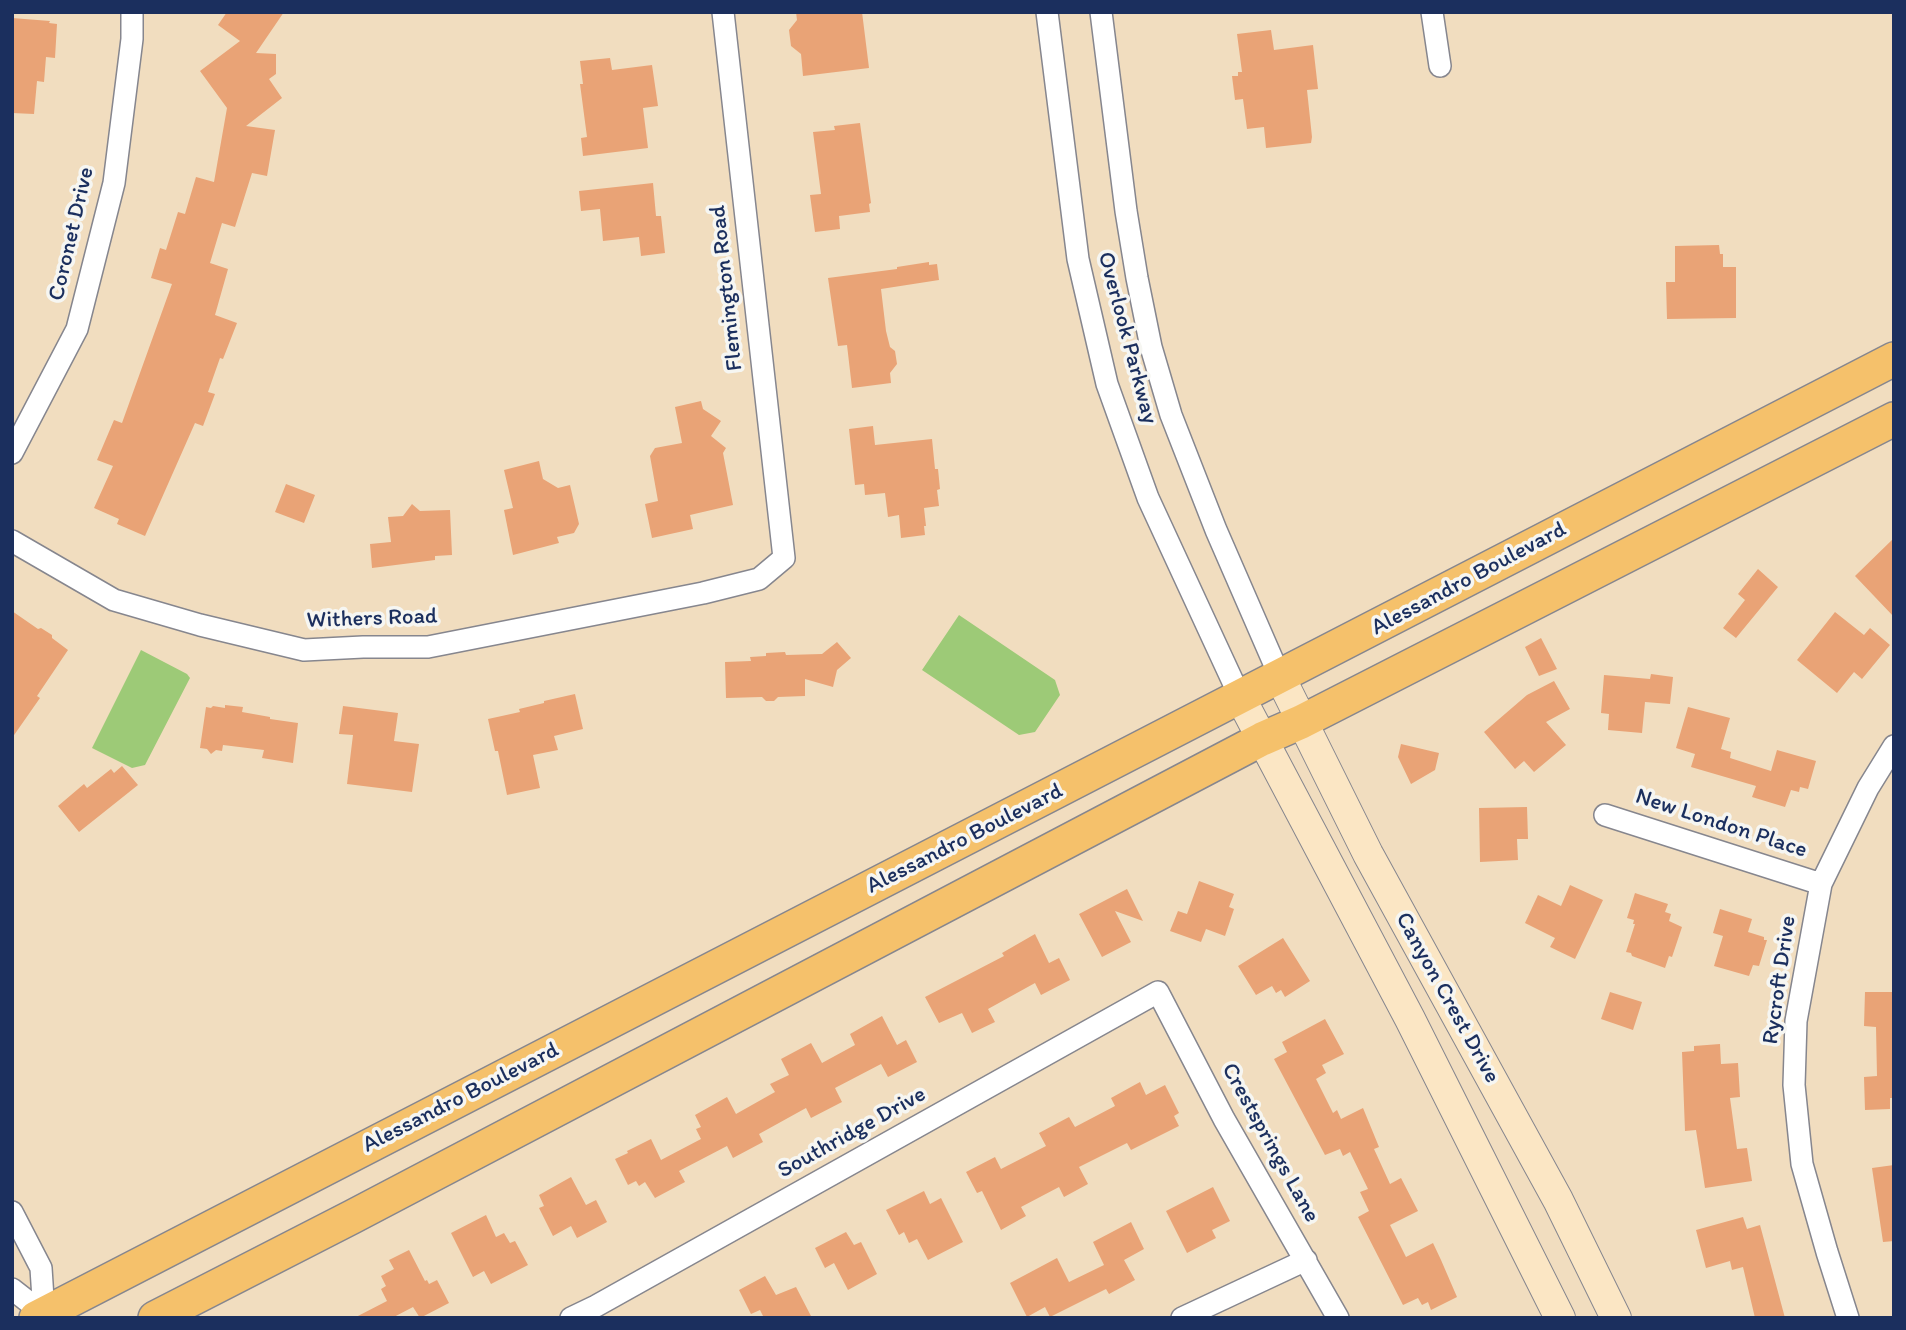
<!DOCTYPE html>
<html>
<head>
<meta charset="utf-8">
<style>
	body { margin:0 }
	#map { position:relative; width:1906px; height:1330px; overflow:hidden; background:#f1ddbf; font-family:Itim,sans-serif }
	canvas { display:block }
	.frame { position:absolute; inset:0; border:14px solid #1b2f5e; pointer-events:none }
</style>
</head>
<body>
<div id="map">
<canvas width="1906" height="1330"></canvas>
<div class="frame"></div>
</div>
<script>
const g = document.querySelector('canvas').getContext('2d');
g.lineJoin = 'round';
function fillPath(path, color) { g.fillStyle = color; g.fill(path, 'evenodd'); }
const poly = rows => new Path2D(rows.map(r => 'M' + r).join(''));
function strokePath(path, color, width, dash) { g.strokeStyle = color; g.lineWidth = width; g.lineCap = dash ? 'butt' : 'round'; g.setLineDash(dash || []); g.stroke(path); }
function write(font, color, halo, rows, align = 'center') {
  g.font = font + ' Itim,sans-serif'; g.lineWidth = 7; g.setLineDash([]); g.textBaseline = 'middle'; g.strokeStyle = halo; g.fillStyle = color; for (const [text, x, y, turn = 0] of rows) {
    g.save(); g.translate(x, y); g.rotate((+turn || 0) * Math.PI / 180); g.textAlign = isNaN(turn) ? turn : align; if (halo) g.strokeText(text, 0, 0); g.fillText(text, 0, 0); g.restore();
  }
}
fillPath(poly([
	[959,615,1055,680,1060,695,1035,732,1019,735,922,670],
	[141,650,187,674,190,678,145,765,132,768,92,748]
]), '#9dca77');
fillPath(poly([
	[227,12,284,12,256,53,276,54,276,74,269,79,282,98,246,126,275,130,267,176,252,173,235,227,222,223,210,263,228,269,215,315,237,323,223,359,220,358,208,392,215,394,203,426,195,423,145,536,117,524,119,519,94,508,113,466,97,460,114,420,122,423,172,284,151,278,160,248,166,250,178,212,185,214,196,177,214,182,227,108,200,71,240,41,218,25],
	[796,12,862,12,869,68,803,76,801,54,791,46,789,30,797,20],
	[12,18,50,21,49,23,57,24,55,58,46,57,44,82,37,81,34,114,12,113],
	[1271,30,1274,50,1313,45,1318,89,1307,90,1312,137,1311,143,1266,148,1264,127,1247,129,1243,99,1235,100,1232,76,1238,76,1238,72,1242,72,1237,34],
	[610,58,612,70,652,65,658,106,643,108,648,148,583,156,581,138,587,137,580,84,583,84,580,61],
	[860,123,871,203,869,204,870,212,839,216,840,229,815,232,810,195,821,194,813,132,835,130,834,126],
	[653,183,656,216,661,216,665,253,641,256,639,237,603,241,600,209,581,211,579,191],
	[1719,245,1720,254,1723,254,1723,267,1736,267,1736,318,1667,319,1666,282,1675,282,1675,246],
	[929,262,929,265,937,264,939,280,881,289,886,331,890,347,895,351,897,364,890,373,891,383,852,388,847,345,838,346,828,278,897,269,897,267],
	[701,401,703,409,721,421,711,436,726,448,723,453,733,505,690,515,693,529,652,538,645,504,658,501,650,456,655,448,682,443,675,407],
	[873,426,875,445,932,439,935,469,938,469,940,489,937,490,939,506,924,508,926,526,924,526,925,535,901,538,899,515,888,517,885,493,865,495,864,484,855,485,849,429],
	[539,461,543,479,558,488,570,485,579,524,574,533,557,537,559,543,513,555,504,510,513,508,504,470],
	[286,484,315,495,304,523,275,512],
	[412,504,420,511,450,510,452,555,435,556,435,560,372,568,370,544,391,542,388,517,403,516],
	[1894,538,1894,617,1855,576],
	[1758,569,1778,587,1736,638,1723,628,1745,600,1738,594],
	[12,611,38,629,41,628,52,635,52,638,68,650,37,696,40,698,12,738],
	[1835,612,1864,635,1870,628,1890,645,1862,679,1854,672,1837,693,1797,660],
	[1541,638,1557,669,1539,676,1525,647],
	[837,642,851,658,837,670,833,687,805,679,805,696,778,697,774,701,766,701,762,697,726,698,725,662,751,661,750,657,766,656,766,653,785,652,786,655,822,654],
	[1651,674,1673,677,1670,704,1645,702,1642,733,1608,730,1609,714,1601,713,1604,675,1650,679],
	[1554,681,1570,709,1546,722,1566,745,1534,772,1524,761,1515,769,1484,732,1527,695],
	[575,694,583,729,554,736,558,750,533,755,540,788,507,795,498,751,495,751,488,719,520,712,519,709,544,703,544,701],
	[225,705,243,707,242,712,270,717,270,719,298,723,293,763,262,758,264,750,223,745,222,751,216,750,211,754,207,749,200,748,206,707,211,708,213,706,225,708],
	[343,706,398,713,394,741,419,744,412,792,347,784,353,735,339,734],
	[1688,707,1730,718,1721,749,1731,752,1730,758,1771,771,1777,750,1816,761,1808,789,1800,787,1799,792,1791,790,1785,807,1752,797,1756,786,1691,767,1695,754,1676,748],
	[1401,744,1439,753,1435,770,1411,784,1398,757],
	[122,766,138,785,79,832,58,806,84,784,87,788,111,769,114,773],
	[1527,807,1528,839,1517,839,1518,860,1480,862,1479,808],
	[1199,881,1234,894,1229,907,1234,909,1225,936,1206,929,1201,942,1170,931,1178,911,1187,914],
	[1570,885,1603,900,1575,959,1550,947,1555,938,1525,923,1538,895,1561,906],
	[1127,889,1143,921,1115,911,1131,942,1102,957,1079,914],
	[1635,893,1668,904,1665,912,1671,914,1669,921,1682,927,1672,957,1669,956,1665,968,1632,956,1631,953,1626,952,1635,924,1633,924,1634,920,1627,918],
	[1720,909,1752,919,1748,932,1764,937,1764,940,1767,940,1759,966,1753,965,1749,976,1714,966,1723,936,1713,933],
	[1035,934,1049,963,1059,958,1070,980,1041,995,1035,983,988,1009,995,1022,972,1033,962,1013,939,1023,925,997,1004,956,1002,953],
	[1283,938,1310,981,1285,997,1281,990,1276,993,1272,986,1256,995,1238,966],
	[1610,992,1642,1002,1633,1030,1601,1019],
	[1865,992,1894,992,1894,1098,1890,1098,1890,1109,1865,1110,1864,1077,1877,1076,1876,1027,1864,1026],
	[882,1016,897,1045,906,1040,917,1062,888,1077,881,1064,835,1088,842,1102,811,1118,806,1108,759,1134,763,1142,733,1158,727,1146,679,1171,685,1182,655,1198,645,1182,639,1186,636,1181,628,1185,615,1159,628,1153,627,1151,651,1139,661,1160,701,1139,696,1129,701,1127,695,1115,727,1097,736,1114,775,1092,770,1084,789,1075,781,1059,811,1043,822,1063,855,1045,850,1034],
	[1325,1019,1344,1054,1322,1065,1326,1073,1316,1079,1333,1113,1337,1110,1341,1119,1363,1108,1379,1147,1374,1149,1390,1184,1401,1178,1418,1211,1390,1225,1406,1257,1433,1243,1441,1260,1457,1297,1431,1310,1428,1302,1422,1305,1418,1298,1403,1305,1358,1217,1369,1211,1360,1192,1368,1189,1350,1152,1343,1156,1340,1149,1325,1155,1274,1059,1287,1052,1282,1042],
	[1720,1044,1721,1064,1738,1063,1740,1097,1730,1098,1737,1149,1747,1148,1752,1181,1705,1188,1696,1130,1685,1131,1682,1052,1694,1051,1694,1046],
	[1140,1082,1146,1095,1165,1085,1179,1113,1174,1116,1179,1126,1131,1150,1127,1143,1079,1167,1088,1184,1064,1197,1059,1187,1021,1207,1026,1216,1001,1230,982,1191,977,1193,966,1172,995,1157,1001,1169,1046,1146,1039,1133,1069,1117,1075,1127,1115,1106,1111,1098],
	[1894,1165,1894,1241,1883,1242,1872,1168],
	[571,1177,586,1205,596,1200,607,1222,577,1238,571,1226,553,1236,539,1208,544,1206,539,1195],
	[1213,1187,1230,1221,1212,1230,1216,1238,1187,1253,1166,1211],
	[924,1191,930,1204,941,1198,963,1242,928,1260,917,1239,909,1243,904,1232,899,1235,886,1210],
	[486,1215,496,1237,504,1233,510,1243,515,1241,528,1265,491,1284,484,1271,473,1277,451,1233],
	[1743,1217,1747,1229,1760,1225,1785,1318,1755,1318,1743,1267,1732,1270,1730,1261,1706,1268,1696,1230],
	[1131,1222,1144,1249,1124,1260,1135,1280,1109,1294,1106,1289,1050,1317,1045,1307,1027,1317,1010,1283,1057,1258,1069,1282,1104,1265,1093,1242],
	[846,1232,854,1245,861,1242,877,1274,848,1290,834,1263,825,1268,815,1248],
	[409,1250,425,1281,427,1280,429,1284,437,1280,449,1303,420,1318,413,1307,392,1318,354,1318,387,1301,381,1289,386,1286,381,1276,394,1269,389,1260],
	[765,1276,776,1295,796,1287,812,1318,764,1318,760,1310,751,1314,739,1290]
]), '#e9a376');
const street = poly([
	[1047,12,1078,259,1107,384,1148,498,1240,697],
	[1101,12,1126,211,1137,278,1151,347,1171,415,1216,530,1280,677],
	[1432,12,1440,66],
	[12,453,77,329,114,183,132,39,132,12],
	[12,541,114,600,200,625,304,650,363,647,428,647,703,593,759,579,784,558,723,12],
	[1605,815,1821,884],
	[12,1212,41,1268,44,1314],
	[12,1289,44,1314,46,1318],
	[571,1318,596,1306,1158,992,1224,1119,1338,1318],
	[1182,1318,1306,1260],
	[1848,1318,1827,1252,1802,1164,1794,1085,1796,1021,1821,884,1868,788,1894,746]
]);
const secondary = poly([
	[1280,677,1368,854,1558,1200,1616,1318],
	[1240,697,1410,1019,1560,1318]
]);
const primary = poly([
	[36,1318,1894,359],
	[155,1318,352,1217,1262,739,1301,722,1894,419]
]);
strokePath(street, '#86868e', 24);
strokePath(secondary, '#86868e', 32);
strokePath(primary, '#86868e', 36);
strokePath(street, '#fff', 21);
strokePath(secondary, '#fbe6c4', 30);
strokePath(primary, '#f5c16b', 33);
write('23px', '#1b2f5e', '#f6f6f2', [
	["Coronet Drive",72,234,-77],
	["Flemington Road",727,288,-96],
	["Overlook Parkway",1127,338,75],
	["Alessandro Boulevard",1469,579,-28],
	["Withers Road",372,619,-2],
	["New London Place",1721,824,18],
	["Alessandro Boulevard",965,839,-27],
	["Rycroft Drive",1780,980,-82],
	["Canyon Crest Drive",1447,998,61],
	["Alessandro Boulevard",461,1098,-27],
	["Southridge Drive",852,1133,-29],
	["Crestsprings Lane",1270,1143,61]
]);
</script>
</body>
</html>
